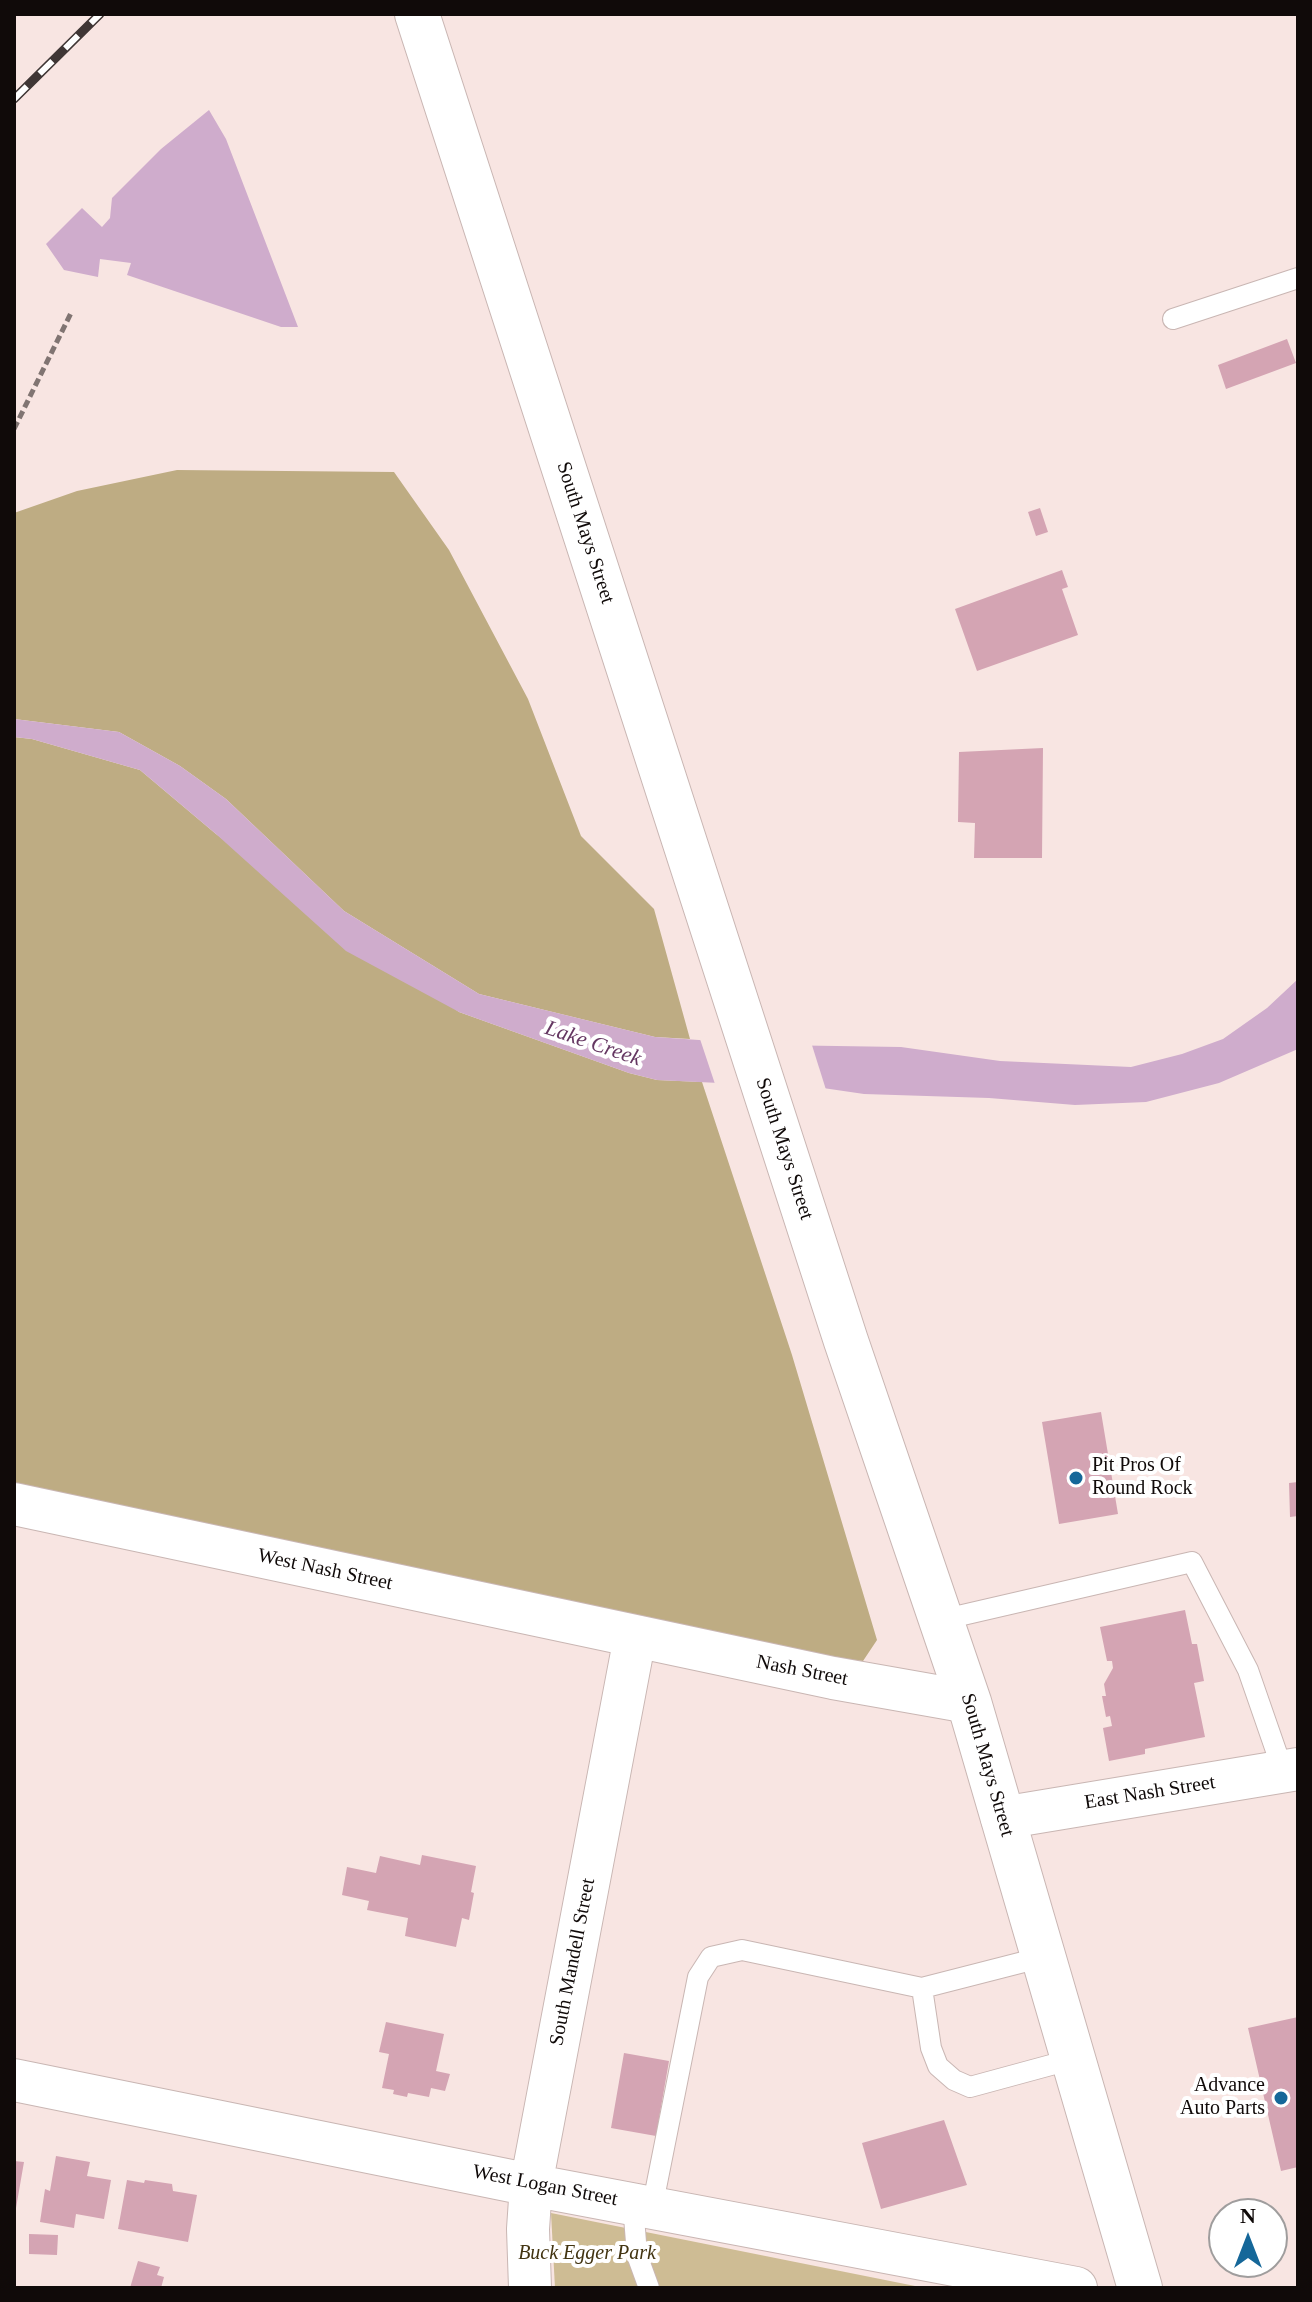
<!DOCTYPE html>
<html>
<head>
<meta charset="utf-8">
<style>
	body { margin:0 }
	#map { position:relative; width:1312px; height:2302px; overflow:hidden; background:#f8e5e2; font-family:"Times New Roman",serif }
	canvas { display:block }
	.frame { position:absolute; inset:0; border:16px solid #100a09; pointer-events:none }
	.north { position:absolute; left:1208px; top:2198px; width:80px; height:80px; box-sizing:border-box; background:#fff; border:2px solid #9f9d9d; border-radius:50%; rotate:0deg; font-size:22px; font-weight:700; line-height:32px; text-align:center; color:#100a09 }
	.north::after { content:''; display:block; margin:auto; width:28px; height:36px; background:#156799; clip-path:polygon(50% 0,100% 100%,50% 72%,0 100%) }
</style>
</head>
<body>
<div id="map">
<canvas width="1312" height="2302"></canvas>
<div class="frame"></div>
<div class="north">N</div>
</div>
<script>
const g = document.querySelector('canvas').getContext('2d');
g.lineJoin = 'round';
function fillPath(path, color) { g.fillStyle = color; g.fill(path, 'evenodd'); }
const poly = rows => new Path2D(rows.map(r => 'M' + r).join(''));
function strokePath(path, color, width, dash) { g.strokeStyle = color; g.lineWidth = width; g.lineCap = dash ? 'butt' : 'round'; g.setLineDash(dash || []); g.stroke(path); }
function write(font, color, halo, rows, align = 'center') {
  g.font = font + ' "Times New Roman",serif'; g.lineWidth = 8; g.setLineDash([]); g.textBaseline = 'middle'; g.strokeStyle = halo; g.fillStyle = color; for (const [text, x, y, turn = 0] of rows) {
    g.save(); g.translate(x, y); g.rotate((+turn || 0) * Math.PI / 180); g.textAlign = isNaN(turn) ? turn : align; if (halo) g.strokeText(text, 0, 0); g.fillText(text, 0, 0); g.restore();
  }
}
fillPath(poly([
	[551,2213,925,2288,555,2288]
]), '#cebc94');
fillPath(poly([
	[177,470,394,472,449,550,528,699,581,836,654,909,690,1039,655,1037,479,994,344,911,226,799,180,766,119,732,14,719,14,513,77,491],
	[14,737,32,739,140,770,216,834,459,1012,629,1073,657,1080,702,1082,792,1355,877,1640,863,1661,831,1658,14,1495]
]), '#beac83');
fillPath(poly([
	[209,110,226,139,298,327,281,327,127,275,131,263,100,259,98,277,64,270,46,244,82,208,102,227,110,218,112,198,161,149],
	[14,719,119,732,180,766,226,799,344,911,479,994,655,1037,772,1045,901,1047,1000,1061,1131,1067,1182,1054,1223,1039,1267,1008,1298,979,1298,1049,1219,1083,1146,1102,1075,1105,989,1098,864,1094,823,1088,657,1080,629,1073,459,1012,346,951,216,834,140,770,32,739,14,737]
]), '#cfaccc');
fillPath(poly([
	[699,1036,811,1042,827,1093,716,1087]
]), '#f8e5e2');
fillPath(poly([
	[1287,339,1296,363,1226,389,1218,365],
	[1040,508,1048,532,1036,536,1028,512],
	[1062,570,1068,587,1062,589,1078,635,977,671,955,609],
	[1043,748,1042,858,974,858,975,823,958,822,959,752],
	[1101,1412,1118,1514,1059,1524,1042,1422],
	[1298,1482,1298,1516,1290,1517,1289,1483],
	[1185,1610,1192,1644,1197,1644,1204,1681,1194,1683,1205,1737,1145,1749,1145,1754,1109,1761,1103,1728,1112,1726,1110,1716,1106,1717,1102,1696,1106,1696,1104,1684,1113,1668,1112,1661,1107,1661,1100,1627],
	[422,1855,476,1866,471,1892,474,1893,469,1920,462,1918,456,1947,405,1936,408,1918,367,1910,369,1901,342,1895,347,1867,376,1873,380,1856,420,1865],
	[1298,2017,1298,2167,1281,2171,1248,2028],
	[386,2022,444,2034,436,2071,450,2074,445,2091,431,2088,429,2097,408,2093,407,2097,393,2094,394,2090,382,2088,389,2054,379,2052],
	[624,2053,669,2061,656,2136,611,2128],
	[944,2120,967,2185,881,2209,862,2143],
	[56,2156,90,2162,87,2176,111,2180,104,2219,76,2214,74,2228,40,2222,45,2189,50,2191],
	[14,2161,24,2162,16,2208,14,2208],
	[127,2180,144,2183,145,2180,172,2184,173,2191,197,2195,188,2242,118,2229],
	[29,2234,58,2235,57,2255,29,2254],
	[138,2261,160,2267,157,2275,164,2277,161,2288,130,2288]
]), '#d4a4b3');
const service = poly([
	[1173,319,1298,278],
	[941,1620,1192,1562,1248,1670,1283,1771],
	[922,1988,931,2048,938,2066,954,2080,970,2087,1073,2059],
	[633,2204,637,2255,649,2288],
	[652,2208,698,1977,711,1957,742,1950,922,1988,1043,1957]
]);
const minor = poly([
	[14,1504,833,1678,969,1702],
	[1002,1818,1298,1769],
	[14,2080,531,2185,1076,2288],
	[530,2288,528,2229,531,2185,635,1637]
]);
const secondary = poly([
	[417,14,846,1341,969,1702,1140,2288]
]);
strokePath(service, '#c9b6b3', 22);
strokePath(minor, '#c9b6b3', 44);
strokePath(secondary, '#c9b6b3', 46);
strokePath(poly([
	[14,429,71,313]
]), '#807472', 5, [8, 4]);
strokePath(service, '#fff', 20);
strokePath(minor, '#fff', 42);
strokePath(secondary, '#fff', 44);
const rail = poly([
	[14,99,100,14]
]);
strokePath(rail, '#3f3635', 9);
strokePath(rail, '#fff', 6, [18]);
for (const [x, y, r, color] of [
	[1076,1478,8,"#156799"],
	[1281,2098,8,"#156799"]
]) { const dot = new Path2D(); dot.arc(x, y, r, 0, 2 * Math.PI); g.fillStyle = color; g.fill(dot); strokePath(dot, '#fff', 3); }
write('20px', '#100a09', '#fff', [
	["South Mays Street",585,533,72],
	["South Mays Street",784,1149,72],
	["West Nash Street",325,1570,12],
	["Nash Street",802,1671,11],
	["South Mays Street",987,1765,74],
	["East Nash Street",1150,1793,-9],
	["South Mandell Street",573,1962,-79],
	["West Logan Street",545,2186,11]
]);
write('20px', '#100a09', '#fff', [
	["Pit Pros Of",1092,1466],
	["Round Rock",1092,1489],
	["Advance",1265,2086,"right"],
	["Auto Parts",1265,2109,"right"]
], 'left');
write('italic 20px', '#423411', '#fff', [
	["Buck Egger Park",587,2254]
]);
write('italic 22px', '#653762', '#fff', [
	["Lake Creek",593,1044,19]
]);
</script>
</body>
</html>
